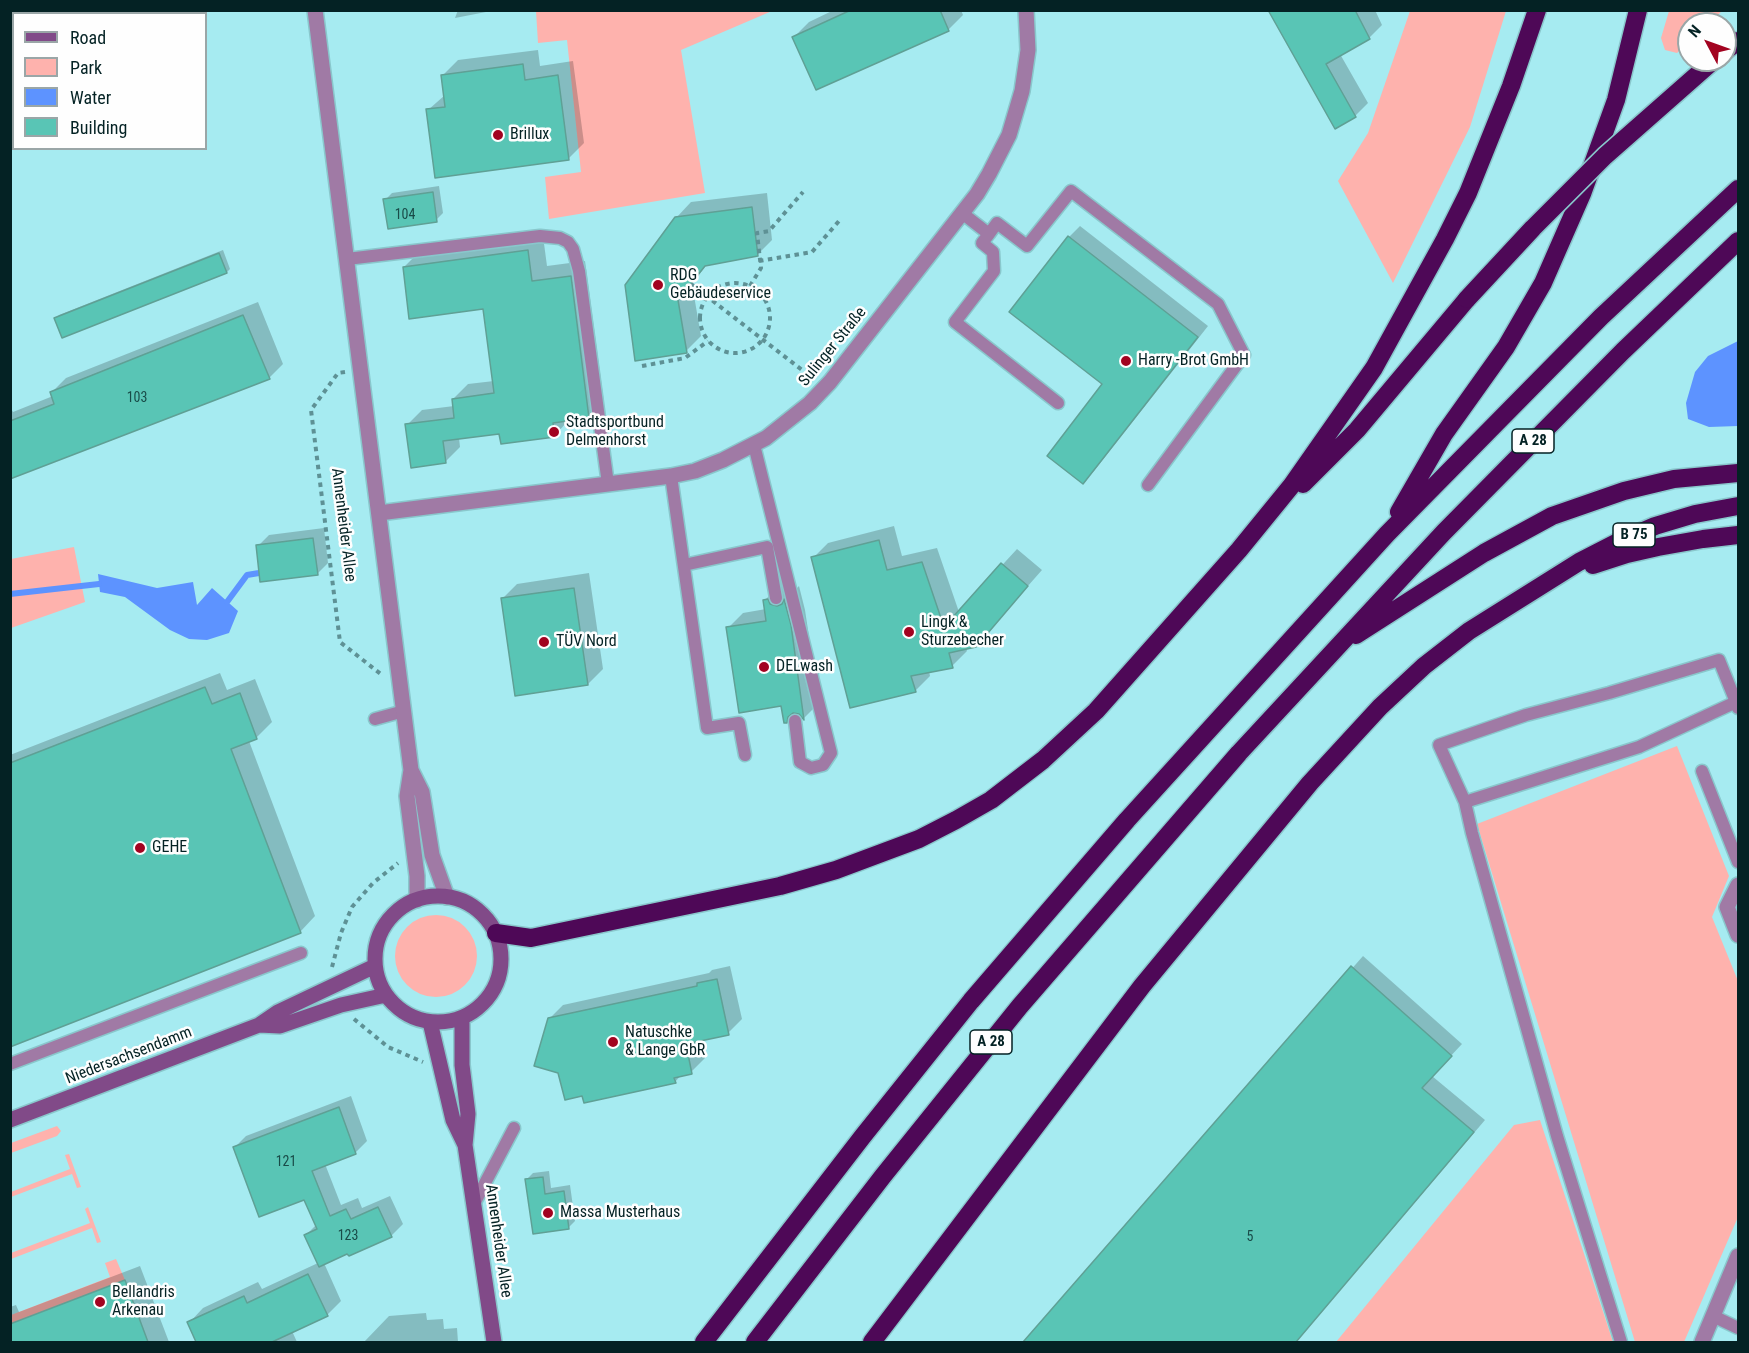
<!DOCTYPE html>
<html>
<head>
<meta charset="utf-8">
<style>
	body { margin:0 }
	#map { position:relative; width:1749px; height:1353px; overflow:hidden; background:#a6ebf1; font-family:"Roboto Condensed",sans-serif }
	canvas { display:block }
	.frame { position:absolute; inset:0; border:12px solid #042224; pointer-events:none }
	.legend { position:absolute; left:12px; top:12px; width:195px; height:138px; box-sizing:border-box; background:#fefefe; border:2px solid #9aa6a7; margin:0; padding:8px 10px; list-style:none; font-size:18px; color:#042224 }
	.legend li { display:flex; align-items:center; gap:12px; height:30px }
	.legend b { width:30px; border:2px solid #9aa6a7 }
	.north { position:absolute; left:1677px; top:12px; width:60px; height:60px; box-sizing:border-box; background:#fefefe; border:2px solid #9aa6a7; border-radius:50%; rotate:311deg; font-size:16px; font-weight:700; line-height:24px; text-align:center; color:#042224 }
	.north::after { content:''; display:block; margin:auto; width:21px; height:27px; background:#a20320; clip-path:polygon(50% 0,100% 100%,50% 72%,0 100%) }
</style>
</head>
<body>
<div id="map">
<canvas width="1749" height="1353"></canvas>
<div class="frame"></div>
<ul class="legend">
<li><b style="height:8px;background:#814a88"></b>Road</li>
<li><b style="height:16px;background:#feb2ad"></b>Park</li>
<li><b style="height:16px;background:#5d93ff"></b>Water</li>
<li><b style="height:16px;background:#59c5b5"></b>Building</li>
</ul>
<div class="north">N</div>
</div>
<script>
const g = document.querySelector('canvas').getContext('2d');
g.lineJoin = 'round';
function fillPath(path, color) { g.fillStyle = color; g.fill(path, 'evenodd'); }
const poly = rows => new Path2D(rows.map(r => 'M' + r).join(''));
function strokePath(path, color, width, dash) { g.strokeStyle = color; g.lineWidth = width; g.lineCap = dash ? 'butt' : 'round'; g.setLineDash(dash || []); g.stroke(path); }
function write(font, color, halo, rows, align = 'center') {
  g.font = font + ' "Roboto Condensed",sans-serif'; g.lineWidth = 5; g.setLineDash([]); g.textBaseline = 'middle'; g.strokeStyle = halo; g.fillStyle = color; for (const [text, x, y, turn = 0] of rows) {
    g.save(); g.translate(x, y); g.rotate((+turn || 0) * Math.PI / 180); g.textAlign = isNaN(turn) ? turn : align; if (halo) g.strokeText(text, 0, 0); g.fillText(text, 0, 0); g.restore();
  }
}
fillPath(poly([
	[11,10,118,10,120,13,14,14,14,140,11,142],
	[536,11,772,11,681,50,705,193,549,219,545,177,581,172,567,40,538,43],
	[1410,11,1506,11,1470,127,1393,283,1338,181,1368,133],
	[1669,11,1669,10,1722,11,1708,24,1689,24,1689,42,1677,53,1665,50,1661,38],
	[74,547,85,602,11,628,11,559],
	[1677,746,1729,876,1712,917,1738,981,1738,1217,1684,1342,1635,1342,1477,824],
	'395 956a41 41 0 1 1 82 0a41 41 0 1 1-82 0Z',
	[1540,1120,1613,1342,1336,1342,1514,1125],
	[57,1126,61,1131,57,1136,11,1153,11,1143],
	[69,1154,81,1187,77,1188,72,1174,11,1197,11,1192,70,1169,65,1155],
	[88,1207,101,1242,97,1243,92,1228,11,1259,11,1253,90,1223,85,1209],
	[116,1259,125,1280,11,1324,11,1315,110,1277,105,1263]
]), '#feb2ad');
fillPath(poly([
	[1738,341,1738,426,1709,427,1688,419,1686,403,1695,372,1708,356],
	[98,574,157,588,193,582,197,605,212,588,238,611,229,633,207,640,189,639,170,630,125,597,100,592]
]), '#5d93ff');
fillPath(poly([
	[458,10,488,10,486,12,455,18],
	[834,10,961,10,963,15,948,30,794,37,809,22],
	[1270,10,1375,10,1382,25,1369,38,1340,54,1368,103,1355,116],
	[538,50,540,66,573,61,584,143,569,158,428,110,445,95,443,75,458,60],
	[439,186,443,213,436,220,385,200,392,193],
	[767,193,772,240,757,255,708,263,692,284,701,336,686,351,626,286,676,218,691,202],
	[1080,226,1208,326,1094,471,1083,482,1104,384,1069,237],
	[543,236,547,266,585,261,604,402,588,417,569,420,554,436,501,432,459,438,460,447,445,462,407,425,422,410,454,406,453,399,468,384,494,381,485,307,404,267,419,252],
	[223,250,230,269,227,272,63,336,56,318,59,315],
	[258,302,283,364,269,378,10,478,10,407,13,412,53,396,52,392,66,378],
	[894,526,902,556,937,548,959,612,1017,549,1042,570,975,646,966,648,967,651,952,666,929,671,930,676,915,691,813,558,828,543],
	[324,528,328,563,317,574,258,546,269,535],
	[589,573,603,669,588,684,502,599,517,584],
	[780,585,783,585,793,592,799,586,805,610,819,703,804,718,799,712,796,712,786,721,782,705,728,628,743,613,766,609,765,600],
	[220,673,227,690,255,679,272,722,256,738,249,741,315,916,300,932,10,1046,10,755],
	[1363,956,1462,1044,1432,1076,1485,1120,1296,1342,1025,1342],
	[730,966,742,1019,728,1033,701,1039,705,1058,691,1072,682,1074,675,1082,549,1019,563,1005,709,973,712,970],
	[351,1096,367,1141,356,1152,325,1164,341,1205,358,1198,362,1208,390,1196,403,1224,391,1236,324,1263,341,1301,327,1315,292,1331,297,1342,198,1342,189,1323,203,1308,258,1282,262,1289,318,1263,306,1235,317,1224,304,1198,235,1147,246,1136],
	[549,1171,551,1188,570,1185,575,1221,568,1228,526,1180,533,1173],
	[140,1266,169,1342,10,1342,10,1307,16,1305,19,1312],
	[426,1313,427,1320,443,1319,444,1329,457,1328,458,1342,364,1342,389,1316]
]), '#0003');
strokePath(poly([
	[10,594,99,584],
	[227,602,247,575,259,573]
]), '#5d93ff', 6);
const building = poly([
	[851,10,940,10,949,31,816,90,792,37,851,10],
	[1268,10,1355,10,1370,39,1326,64,1356,117,1335,129,1268,10],
	[523,64,525,80,558,75,569,160,435,178,426,109,445,107,441,75,523,64],
	[433,192,437,222,388,229,383,199,433,192],
	[752,207,758,256,705,266,678,300,687,353,635,361,625,285,675,217,752,207],
	[1068,236,1198,337,1083,484,1047,456,1102,384,1009,312,1068,236],
	[528,250,532,281,571,276,589,418,553,423,555,437,501,444,499,434,443,441,446,463,411,468,405,424,454,418,452,399,494,393,483,309,409,319,403,267,528,250],
	[219,253,227,273,62,338,54,318,219,253],
	[243,315,270,379,10,479,10,421,54,404,50,392,243,315],
	[313,538,318,575,260,582,256,545,313,538],
	[879,540,887,570,922,562,944,627,1001,563,1028,586,976,647,949,653,953,668,911,676,916,692,850,708,811,557,879,540],
	[574,588,588,685,515,696,501,598,574,588],
	[768,599,770,604,777,606,782,604,784,599,791,625,804,720,799,714,793,713,788,717,787,723,784,723,781,706,739,713,726,627,766,621,763,600,768,599],
	[205,687,212,704,240,693,257,739,231,749,301,933,10,1047,10,763,205,687],
	[1351,966,1452,1056,1422,1088,1474,1132,1296,1342,1023,1342,1351,966],
	[717,979,729,1035,686,1044,692,1074,674,1078,676,1083,584,1103,582,1096,565,1100,558,1073,534,1066,548,1018,697,986,697,983,717,979],
	[339,1107,356,1154,312,1171,330,1216,346,1209,351,1219,378,1207,392,1237,349,1256,347,1254,319,1267,304,1235,317,1229,304,1200,259,1217,233,1147,339,1107],
	[543,1177,545,1194,564,1191,569,1229,533,1234,525,1179,543,1177],
	[308,1274,328,1316,272,1342,196,1342,187,1322,244,1296,247,1303,308,1274],
	[125,1280,148,1342,10,1342,10,1324,125,1280]
]);
fillPath(building, '#59c5b5');
strokePath(building, '#5fa095', 1.5);
const lane = poly([
	[962,213,989,234,997,223,1027,246,1071,191,1218,304,1244,355,1148,485],
	[989,234,982,243,993,252,994,271,955,322,1058,403],
	[347,259,540,236,560,238,568,242,573,249,579,271,608,484],
	[754,445,831,753,823,765,811,768,800,762,795,721],
	[671,476,707,728,739,723,745,755],
	[684,565,767,547,776,598],
	[375,719,404,711],
	[1702,771,1738,862],
	[1465,802,1639,747,1736,702,1738,708],
	[10,1064,301,953],
	[474,1204,514,1128],
	[1713,1316,1738,1328],
	[1621,1342,1557,1136,1472,833,1465,802,1439,745,1526,715,1609,693,1719,660,1736,702,1738,701]
]);
const street = poly([
	[315,10,411,770,407,796,417,876,417,900],
	[379,513,671,476,695,471,723,460,766,438,810,403,830,382,977,194,989,174,1009,135,1022,91,1028,50,1026,10],
	[411,770,422,792,432,855,447,897],
	[1738,885,1727,907,1738,935],
	[1702,1342,1738,1256]
]);
const secondary = poly([
	'375 959a63 63 0 1 1 126 0a63 63 0 1 1-126 0Z',
	[462,1018,462,1065,468,1114,465,1145,494,1342],
	[430,1022,453,1120,465,1145],
	[259,1025,280,1026,341,1005,386,995],
	[10,1120,259,1025,278,1012,375,966]
]);
const highway = poly([
	[1725,51,1738,41],
	[1303,484,1357,430,1467,299],
	[1399,512,1444,434,1506,347,1543,283,1582,194,1616,100,1638,10],
	[1593,565,1627,554,1658,547,1703,539,1738,535],
	[1356,635,1484,553,1552,516,1624,491,1674,479,1738,473],
	[496,933,531,938,780,886,836,870,919,839,956,820,991,800,1043,760,1096,711,1239,550,1292,485,1374,368,1445,239,1468,193,1511,86,1537,10],
	[704,1342,863,1136,971,1001,1127,820,1387,534,1601,317,1738,189],
	[755,1342,883,1176,1020,1006,1239,753,1444,532,1623,351,1738,241],
	[872,1342,1142,986,1310,783,1380,707,1424,666,1469,631,1579,562,1616,543,1655,526,1695,514,1738,506]
]);
strokePath(lane, '#89c7cc', 15);
strokePath(street, '#89c7cc', 18);
strokePath(secondary, '#89c7cc', 18);
strokePath(highway, '#89c7cc', 21);
strokePath(poly([
	[759,261,812,252,839,221],
	'700 318a35 35 0 1 1 70 0a35 35 0 1 1-70 0Z',
	[691,284,811,377],
	[750,286,761,268,757,233,769,231,803,192],
	[642,366,685,358,708,341],
	[345,372,338,373,311,410,340,642,382,675],
	[332,967,341,933,352,907,373,883,398,863],
	[354,1019,388,1047,423,1062]
]), '#5e9195', 4, [4.5, 4.5]);
strokePath(lane, '#a07aa5', 12);
strokePath(street, '#a07aa5', 15);
strokePath(secondary, '#814a88', 15);
strokePath(highway, '#4e0857', 18);
const highwayBridge = poly([
	[1467,299,1533,228,1605,156,1714,60]
]);
strokePath(highwayBridge, '#89c7cc', 21, []);
strokePath(highwayBridge, '#4e0857', 18);
for (const [x, y, r, color] of [
	[498,135,6,"#a20320"],
	[658,285,6,"#a20320"],
	[1126,361,6,"#a20320"],
	[554,432,6,"#a20320"],
	[909,632,6,"#a20320"],
	[544,642,6,"#a20320"],
	[764,667,6,"#a20320"],
	[140,848,6,"#a20320"],
	[613,1042,6,"#a20320"],
	[548,1213,6,"#a20320"],
	[100,1302,6,"#a20320"]
]) { const dot = new Path2D(); dot.arc(x, y, r, 0, 2 * Math.PI); g.fillStyle = color; g.fill(dot); strokePath(dot, '#fefefe', 2); }
write('14px', '#194b48', null, [
	["104",405,215],
	["103",137,398],
	["121",286,1162],
	["123",348,1236],
	["5",1250,1237]
]);
for (const [x, y, w] of [
	[1533,441,42],
	[1634,535,42],
	[991,1042,42]
]) { const box = new Path2D(); box.roundRect(x - w / 2, y - 12, w, 24, 4.5); g.fillStyle = '#fefefe'; g.fill(box); strokePath(box, '#042224', 1.5); }
write('bold 15px', '#042224', null, [
	["A 28",1533,441],
	["B 75",1634,535],
	["A 28",991,1042]
]);
write('16px', '#042224', '#fefefe', [
	["Brillux",510,135],
	["RDG",670,276],
	["Gebäudeservice",670,294],
	["Harry -Brot GmbH",1138,361],
	["Stadtsportbund",566,423],
	["Delmenhorst",566,441],
	["Lingk &",921,623],
	["Sturzebecher",921,641],
	["TÜV Nord",556,642],
	["DELwash",776,667],
	["GEHE",152,848],
	["Natuschke",625,1033],
	["& Lange GbR",625,1051],
	["Massa Musterhaus",560,1213],
	["Bellandris",112,1293],
	["Arkenau",112,1311]
], 'left');
write('16px', '#042224', '#fefefe', [
	["Sulinger Straße",833,347,-51],
	["Annenheider Allee",343,525,83],
	["Niedersachsendamm",129,1056,-21],
	["Annenheider Allee",498,1241,82]
]);
</script>
</body>
</html>
